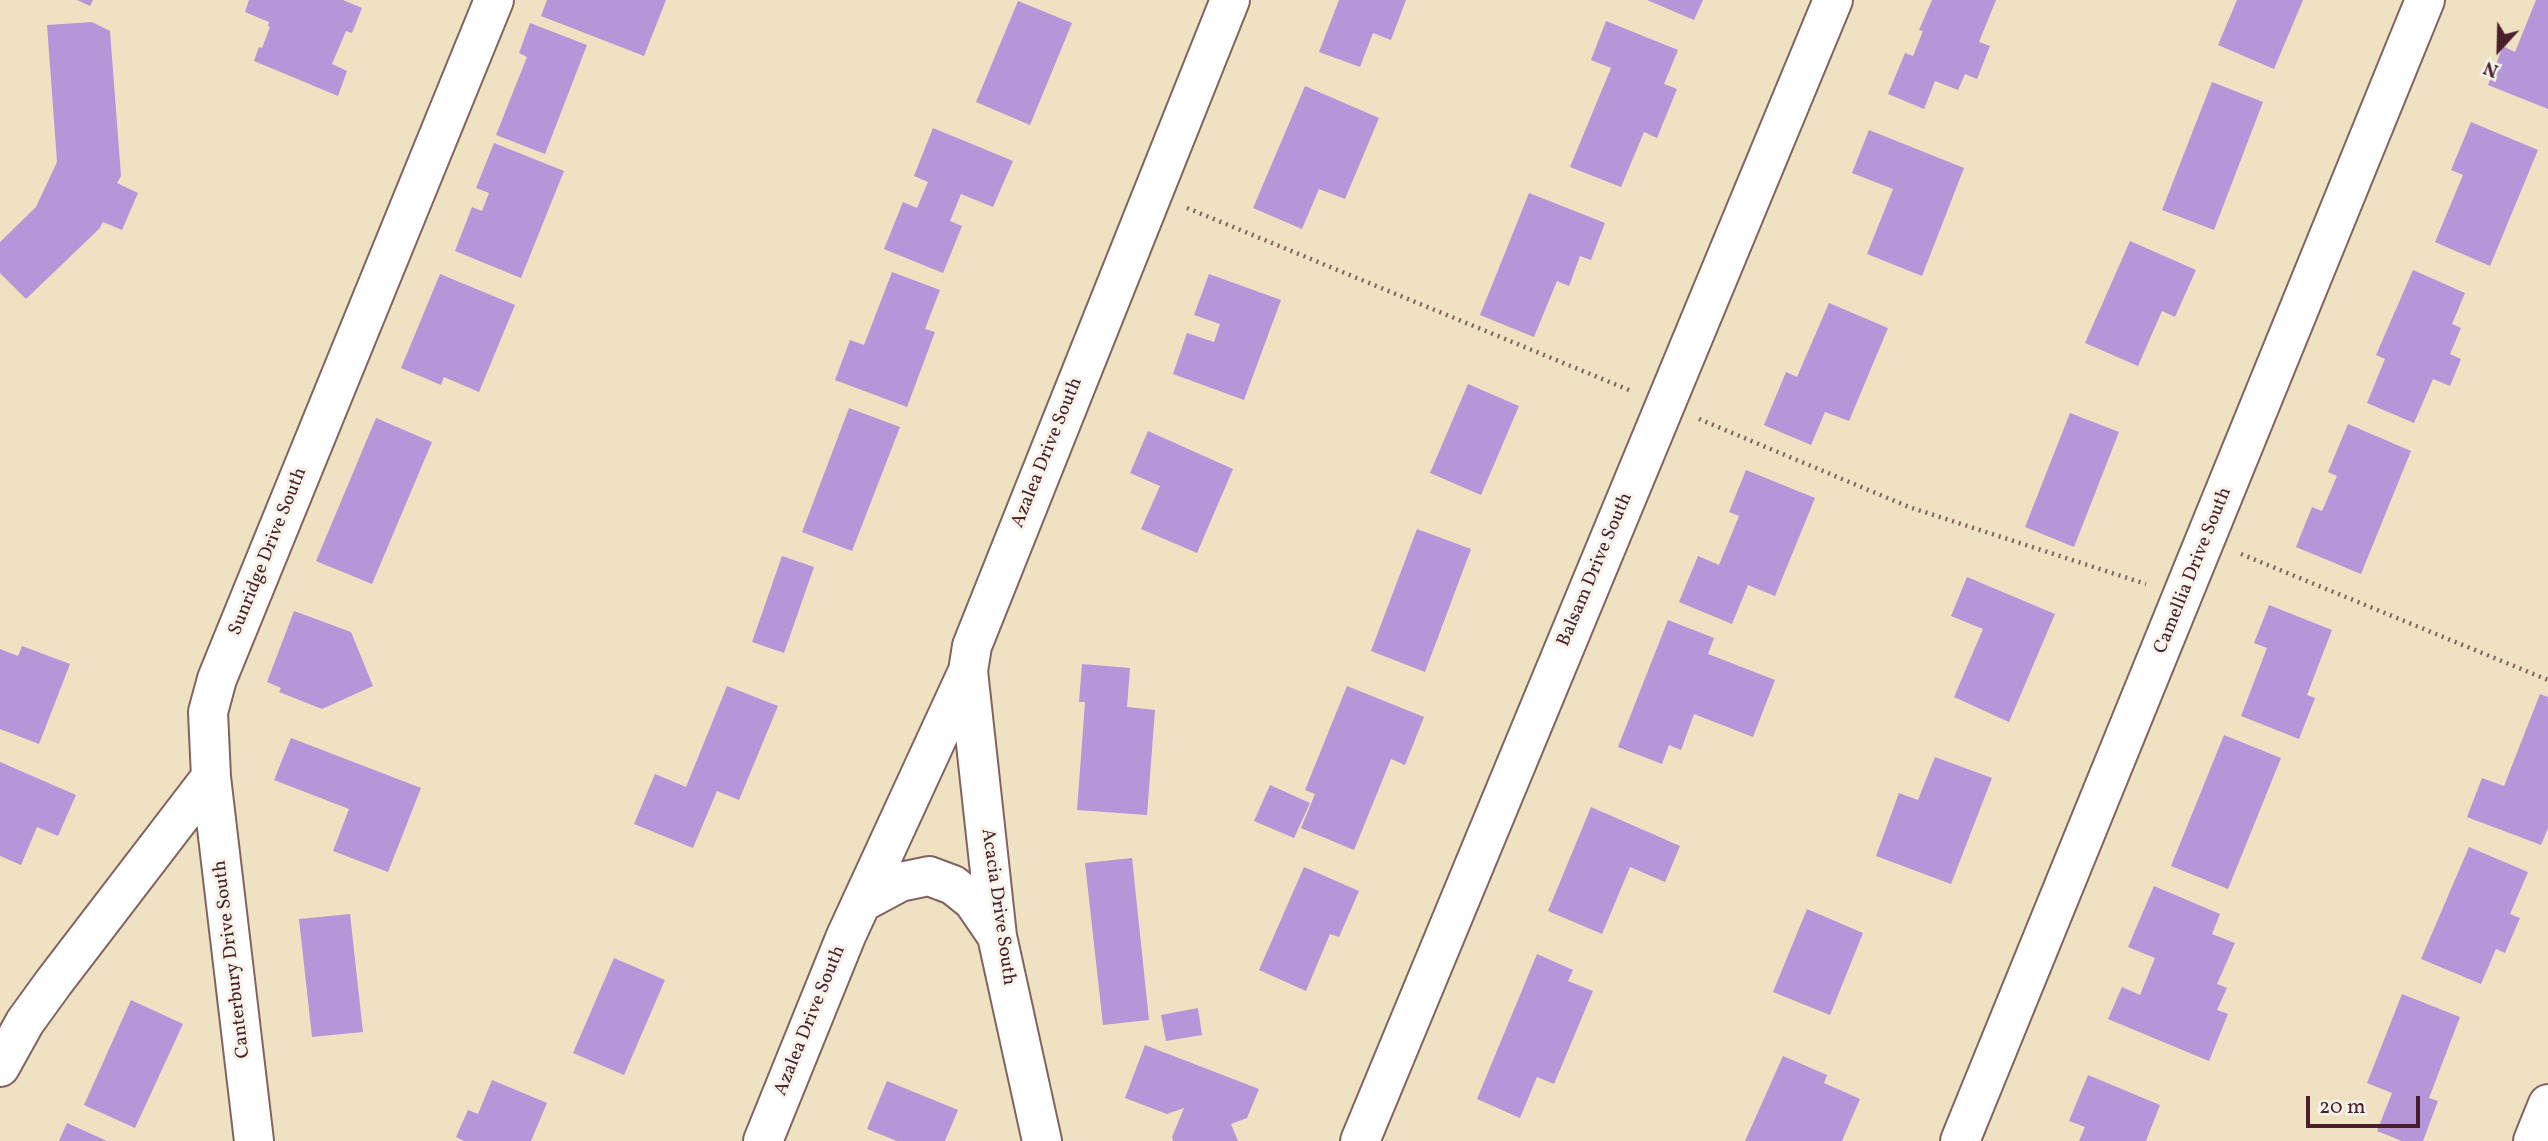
<!DOCTYPE html>
<html>
<head>
<meta charset="utf-8">
<style>
	body { margin:0 }
	#map { position:relative; width:2548px; height:1141px; overflow:hidden; background:#eee2c3; font-family:Vollkorn,serif }
	canvas { display:block }
	.north { position:absolute; left:2464px; top:14px; width:70px; height:70px; -webkit-text-stroke:5px #f7f3e8; paint-order:stroke; rotate:202deg; font-size:19px; font-weight:700; line-height:28px; text-align:center; color:#4a1f2b }
	.north::after { content:''; display:block; margin:auto; width:24px; height:32px; background:#4a1f2b; clip-path:polygon(50% 0,100% 100%,50% 72%,0 100%) }
	.scale { position:absolute; left:2306px; top:1096px; width:114px; height:32px; box-sizing:border-box; border:4px solid #4a1f2b; border-top:0; padding-left:9px; font-size:21px; line-height:24px; white-space:nowrap; color:#4a1f2b; -webkit-text-stroke:5px #f7f3e8; paint-order:stroke }
</style>
</head>
<body>
<div id="map">
<canvas width="2548" height="1141"></canvas>
<div class="north">N</div>
<div class="scale">20 m</div>
</div>
<script>
const g = document.querySelector('canvas').getContext('2d');
g.lineJoin = 'round';
function fillPath(path, color) { g.fillStyle = color; g.fill(path, 'evenodd'); }
const poly = rows => new Path2D(rows.map(r => 'M' + r).join(''));
function strokePath(path, color, width, dash) { g.strokeStyle = color; g.lineWidth = width; g.lineCap = dash ? 'butt' : 'round'; g.setLineDash(dash || []); g.stroke(path); }
function write(font, color, halo, rows, align = 'center') {
  g.font = font + ' Vollkorn,serif'; g.lineWidth = 6; g.setLineDash([]); g.textBaseline = 'middle'; g.strokeStyle = halo; g.fillStyle = color; for (const [text, x, y, turn = 0] of rows) {
    g.save(); g.translate(x, y); g.rotate((+turn || 0) * Math.PI / 180); g.textAlign = isNaN(turn) ? turn : align; if (halo) g.strokeText(text, 0, 0); g.fillText(text, 0, 0); g.restore();
  }
}
fillPath(poly([
	[77,0,93,0,90,6],
	[249,0,343,0,362,8,352,33,346,31,332,64,347,71,338,96,254,61,259,47,262,48,270,27,268,26,269,22,245,12],
	[547,0,666,0,644,56,541,16],
	[1339,0,1406,0,1391,40,1373,33,1360,67,1319,52],
	[1647,0,1703,0,1694,20],
	[1932,0,1996,0,1979,42,1990,46,1977,79,1965,74,1958,90,1935,81,1924,109,1888,94,1905,53,1913,56,1923,31,1919,30],
	[2237,0,2303,0,2274,69,2218,45],
	[2536,0,2548,0,2548,109,2488,85,2503,46,2515,52],
	[1018,1,1072,23,1030,125,976,102],
	[1606,21,1678,50,1664,84,1677,89,1657,138,1644,132,1621,187,1570,167,1611,68,1591,60],
	[92,22,110,31,121,176,117,183,138,193,122,230,103,222,99,229,26,299,0,273,0,242,36,207,57,162,47,25],
	[530,23,587,45,545,154,496,135,527,57,519,53],
	[2212,82,2263,102,2214,230,2162,210],
	[1305,86,1379,118,1345,199,1319,189,1302,229,1253,208],
	[2471,122,2538,150,2490,266,2435,242,2463,175,2451,170],
	[933,128,1013,161,993,207,961,194,950,221,962,226,943,273,884,249,903,202,917,208,928,182,914,176],
	[1869,130,1964,168,1922,276,1867,254,1893,189,1852,173],
	[494,143,564,171,521,278,455,251,472,207,482,211,489,193,476,188],
	[1529,193,1605,223,1591,260,1580,256,1569,286,1557,281,1534,337,1480,315],
	[2130,241,2196,270,2175,317,2162,311,2138,366,2085,343],
	[2413,270,2465,293,2452,324,2461,328,2450,354,2461,359,2450,386,2433,379,2414,423,2367,403,2385,359,2376,355],
	[892,272,940,290,925,329,935,332,907,407,835,380,850,340,864,345],
	[440,274,515,305,479,392,444,377,441,385,401,368],
	[1209,274,1281,300,1244,400,1173,374,1187,333,1214,342,1220,324,1194,315],
	[1829,303,1888,328,1849,421,1825,412,1811,445,1764,425,1786,372,1797,377],
	[1468,384,1519,406,1481,495,1430,473],
	[849,408,900,427,852,551,802,532],
	[2070,413,2119,432,2074,547,2025,527],
	[376,418,432,442,372,584,316,561],
	[2348,424,2411,451,2361,574,2296,547,2312,507,2322,511,2337,476,2328,472],
	[1148,431,1233,469,1197,553,1141,529,1160,486,1130,473],
	[1746,470,1815,498,1775,596,1748,585,1732,624,1679,602,1698,556,1719,565,1739,516,1729,512],
	[1417,529,1471,549,1425,672,1371,651],
	[782,556,814,567,784,653,752,642],
	[1967,577,2055,614,2009,722,1954,697,1983,629,1951,616],
	[2269,605,2332,630,2307,695,2315,698,2299,739,2241,716,2267,648,2254,643],
	[294,611,351,632,373,686,322,709,279,692,281,688,267,682],
	[1668,620,1714,638,1708,654,1775,680,1753,737,1694,714,1681,750,1669,745,1662,764,1618,747],
	[22,646,70,664,39,744,0,729,0,649,18,656],
	[1082,664,1130,668,1127,707,1155,710,1147,815,1077,810,1085,702,1079,702],
	[727,686,778,706,739,800,717,791,693,848,634,824,655,774,686,787],
	[1347,686,1424,717,1405,765,1391,759,1354,850,1301,828,1315,794,1305,790],
	[2540,694,2548,697,2548,828,2541,845,2467,817,2482,778,2504,786],
	[2224,735,2281,758,2228,889,2171,866],
	[291,738,421,788,388,872,333,851,349,809,274,780],
	[1935,757,1992,778,1951,884,1876,856,1899,793,1918,800],
	[0,762,76,795,58,836,37,827,21,865,0,856],
	[1270,785,1310,803,1294,838,1254,821],
	[1591,807,1680,846,1665,882,1630,867,1602,934,1548,911],
	[2469,847,2528,872,2510,914,2520,918,2505,953,2496,949,2481,984,2421,959],
	[1132,858,1149,1020,1103,1025,1085,863],
	[1304,867,1359,891,1339,937,1330,934,1306,991,1259,970],
	[2154,886,2220,914,2212,934,2235,943,2217,984,2227,988,2217,1010,2228,1014,2209,1061,2108,1019,2122,987,2140,995,2155,958,2128,947],
	[1807,909,1863,933,1830,1015,1773,992],
	[350,914,363,1032,312,1037,299,919],
	[1537,954,1573,970,1568,981,1593,991,1554,1084,1537,1077,1520,1118,1477,1099],
	[614,958,665,980,624,1075,573,1053],
	[2402,994,2460,1017,2429,1098,2438,1101,2423,1141,2402,1141,2377,1131,2392,1093,2367,1083],
	[131,1000,183,1024,135,1128,84,1105],
	[1198,1008,1202,1035,1166,1041,1161,1015],
	[1145,1045,1259,1089,1247,1118,1231,1124,1238,1141,1173,1141,1172,1137,1184,1108,1167,1114,1125,1098],
	[1783,1056,1827,1075,1824,1083,1860,1099,1842,1141,1745,1141],
	[2088,1075,2160,1105,2146,1141,2079,1141,2085,1127,2069,1121],
	[492,1080,547,1103,531,1141,464,1141,456,1137,468,1110,478,1114],
	[887,1081,958,1110,945,1141,897,1141,867,1129],
	[67,1123,107,1141,59,1141]
]), '#b596d8');
const minor = poly([
	[968,671,997,936,1042,1141],
	[861,903,900,882,929,876,953,885,973,901,997,936],
	[0,1067,25,1022,54,982,211,777],
	[254,1141,211,777,208,712,217,679,494,0],
	[763,1141,846,936,968,671,972,646,1230,0],
	[1360,1141,1833,0],
	[1960,1141,2425,0],
	[2533,1141,2548,1104]
]);
strokePath(minor, '#836360', 42);
strokePath(poly([
	[1187,208,1629,390],
	[1699,419,1909,507,2146,584],
	[2241,554,2548,680]
]), '#836360', 4.5, [2, 5]);
strokePath(minor, '#fff', 38);
write('19px', '#4a1f2b', '#f7f3e8', [
	["Azalea Drive South",1048,453,-68],
	["Sunridge Drive South",269,552,-68],
	["Balsam Drive South",1596,570,-67],
	["Camellia Drive South",2194,571,-68],
	["Acacia Drive South",997,907,82],
	["Canterbury Drive South",233,959,-97],
	["Azalea Drive South",811,1021,-68]
]);
</script>
</body>
</html>
